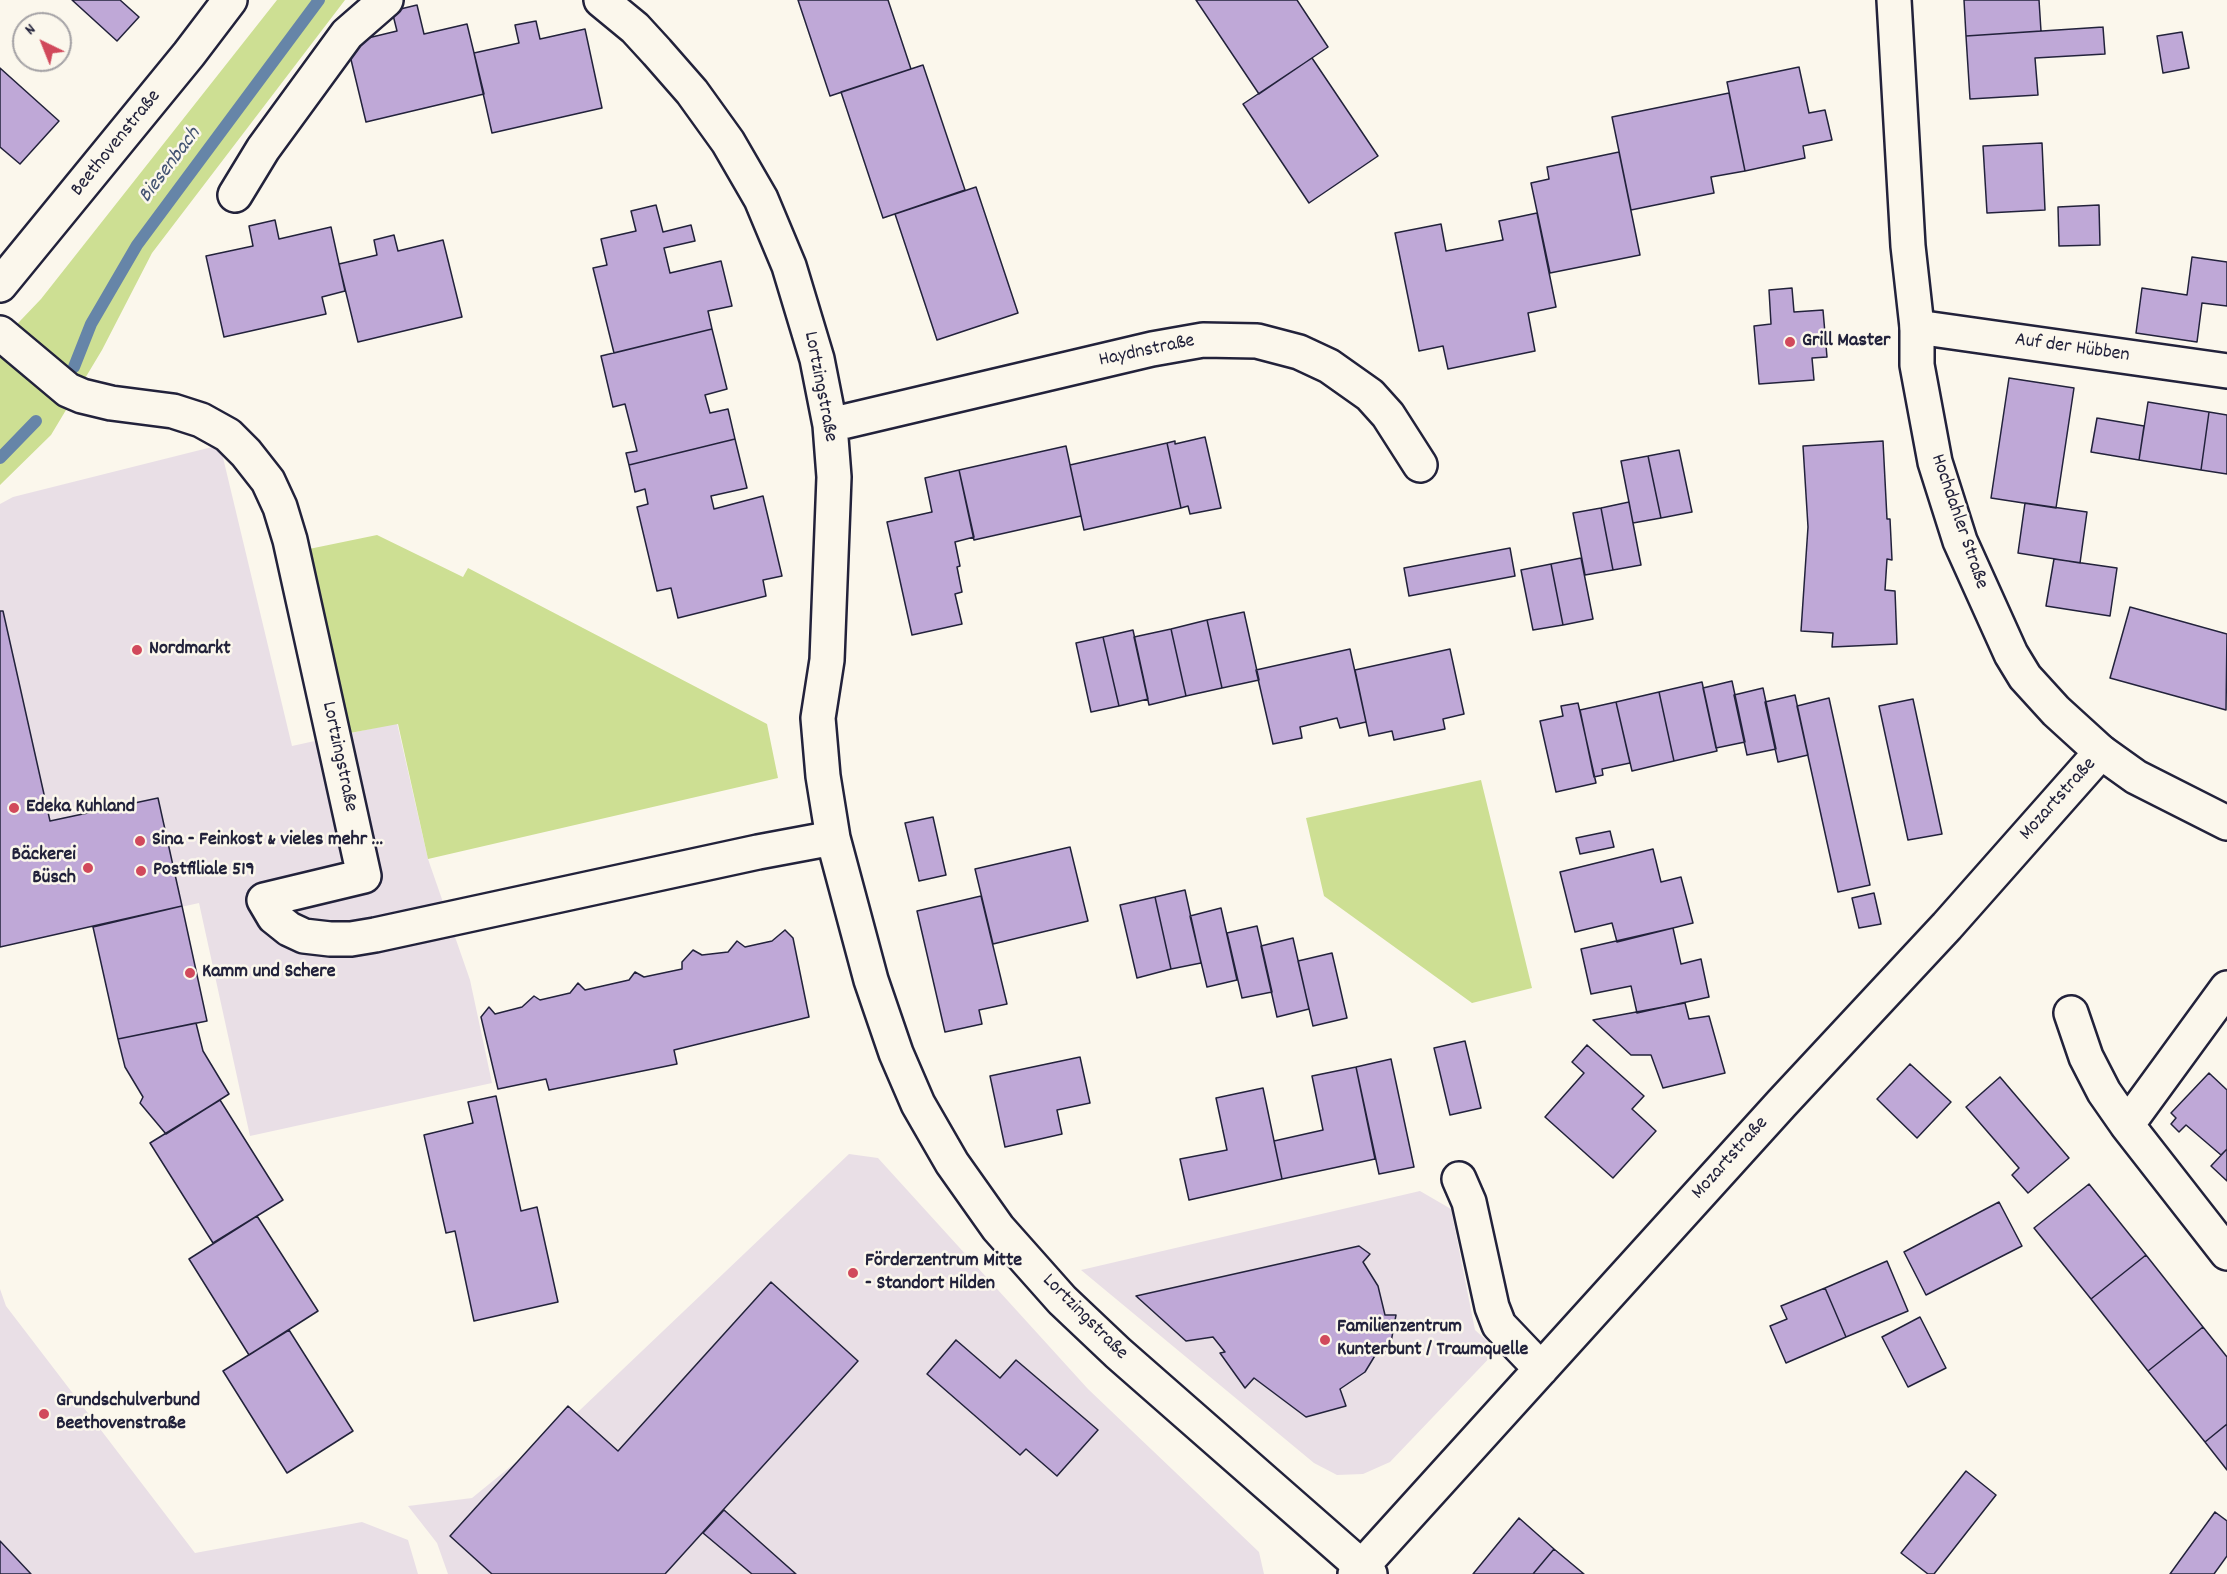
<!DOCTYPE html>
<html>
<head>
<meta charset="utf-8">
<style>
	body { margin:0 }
	#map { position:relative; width:2227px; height:1574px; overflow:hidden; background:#fbf7ec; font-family:Dekko,sans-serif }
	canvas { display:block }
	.north { position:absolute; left:12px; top:12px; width:60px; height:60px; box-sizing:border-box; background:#fbf7ec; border:2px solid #a4a2a5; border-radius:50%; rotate:317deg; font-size:16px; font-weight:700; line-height:24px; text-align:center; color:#22223b }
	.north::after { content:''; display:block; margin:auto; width:21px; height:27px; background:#d1495b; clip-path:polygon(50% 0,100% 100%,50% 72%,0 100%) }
</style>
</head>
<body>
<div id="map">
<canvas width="2227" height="1574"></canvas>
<div class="north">N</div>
</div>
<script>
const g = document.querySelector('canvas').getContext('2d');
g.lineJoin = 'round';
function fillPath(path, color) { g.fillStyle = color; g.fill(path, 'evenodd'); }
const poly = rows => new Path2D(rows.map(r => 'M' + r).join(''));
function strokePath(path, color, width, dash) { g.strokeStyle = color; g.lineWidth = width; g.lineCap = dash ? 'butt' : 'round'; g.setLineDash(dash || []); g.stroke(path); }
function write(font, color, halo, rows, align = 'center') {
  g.font = font + ' Dekko,sans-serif'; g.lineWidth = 5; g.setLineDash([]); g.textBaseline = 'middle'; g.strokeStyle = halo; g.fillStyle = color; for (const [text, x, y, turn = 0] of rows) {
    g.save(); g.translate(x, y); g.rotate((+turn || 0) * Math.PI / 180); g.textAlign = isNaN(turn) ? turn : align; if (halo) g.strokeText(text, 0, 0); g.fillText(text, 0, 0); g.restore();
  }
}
fillPath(poly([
	[220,445,292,746,397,723,428,859,470,980,492,1083,250,1136,199,903,0,947,0,504,13,497],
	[849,1154,878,1158,1088,1389,1259,1552,1264,1574,448,1574,437,1543,408,1506,472,1498,580,1410],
	[1420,1191,1451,1209,1475,1330,1497,1350,1390,1462,1363,1474,1337,1475,1314,1463,1081,1270],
	[0,1289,6,1306,195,1553,362,1522,408,1540,418,1574,0,1574]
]), '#e9dfe6');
fillPath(poly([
	[277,0,345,0,152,253,102,350,51,435,0,485,0,342,41,299],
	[377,535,463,577,468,568,767,724,778,778,428,859,398,724,350,733,309,549],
	[1481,780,1532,988,1472,1003,1324,896,1306,818]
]), '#cddf93');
strokePath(poly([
	[74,367,91,324,137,245,319,0],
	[0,458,36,421]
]), '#6685a8', 12);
const building = poly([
	[72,0,120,0,139,17,117,41,72,0],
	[798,0,888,0,911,69,830,96,798,0],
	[1196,0,1297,0,1328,47,1259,94,1196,0],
	[1964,0,2039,0,2041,31,1966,36,1964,0],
	[417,5,424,34,467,24,484,94,366,122,347,43,397,31,392,11,417,5],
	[536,21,540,39,585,29,602,108,492,133,474,53,519,43,515,25,536,21],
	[2103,27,2105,54,2035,58,2038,95,1970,99,1966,36,2103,27],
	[2182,32,2189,68,2163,73,2157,36,2182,32],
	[1312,58,1378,156,1309,203,1243,104,1312,58],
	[923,65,965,190,883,218,841,92,923,65],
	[1799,67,1809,113,1825,110,1832,140,1803,146,1805,158,1745,171,1727,82,1799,67],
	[0,68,59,121,20,164,0,147,0,68],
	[1729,93,1745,171,1711,177,1714,193,1631,210,1612,117,1729,93],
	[2042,143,2045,210,1987,213,1983,146,2042,143],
	[1619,152,1640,255,1550,273,1531,183,1549,179,1547,167,1619,152],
	[976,187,1018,313,937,340,895,214,976,187],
	[656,205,663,232,691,225,695,241,664,248,670,273,721,261,732,306,708,311,712,329,614,353,593,268,607,265,601,239,636,231,631,211,656,205],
	[2099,205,2100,245,2059,246,2058,207,2099,205],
	[1537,213,1556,307,1528,313,1535,351,1448,369,1443,346,1419,351,1395,233,1441,224,1446,251,1503,240,1499,221,1537,213],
	[275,220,279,239,331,227,345,291,322,297,326,314,224,337,206,256,253,246,249,226,275,220],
	[394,235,398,251,443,240,462,317,358,342,339,264,377,255,374,240,394,235],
	[2192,257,2227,262,2227,306,2202,303,2197,342,2136,333,2142,288,2187,295,2192,257],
	[1792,288,1794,312,1823,310,1827,357,1812,358,1814,380,1759,384,1754,326,1771,324,1769,290,1792,288],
	[712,329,727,389,705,395,710,413,728,409,735,439,629,465,626,453,637,451,625,404,613,407,601,356,712,329],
	[2009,378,2074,388,2056,508,1991,498,2009,378],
	[2148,402,2209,412,2201,470,2139,460,2148,402],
	[2209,412,2227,415,2227,474,2201,470,2209,412],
	[2097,418,2144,426,2139,460,2091,452,2097,418],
	[1205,437,1221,508,1190,514,1188,506,1181,508,1167,443,1175,441,1175,444,1205,437],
	[735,439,747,488,711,496,714,509,763,496,782,576,763,580,766,596,678,618,671,588,657,591,637,507,648,504,645,489,635,492,629,465,735,439],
	[1883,441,1887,519,1890,519,1892,560,1887,559,1885,590,1895,591,1897,644,1832,647,1833,633,1801,631,1808,527,1803,446,1883,441],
	[1167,443,1181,508,1084,530,1070,465,1167,443],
	[1066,446,1081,516,974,540,959,470,1066,446],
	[1679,450,1692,512,1661,518,1648,456,1679,450],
	[1648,456,1661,518,1633,523,1621,461,1648,456],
	[959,470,974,537,955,542,960,566,957,567,962,592,955,594,962,624,912,635,887,522,932,512,925,478,959,470],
	[1629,502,1641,565,1613,570,1601,508,1629,502],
	[2025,503,2087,512,2080,563,2018,553,2025,503],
	[1601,508,1613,570,1585,575,1573,513,1601,508],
	[1510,548,1515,576,1409,596,1404,568,1510,548],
	[1581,558,1593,619,1563,625,1551,564,1581,558],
	[2054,559,2117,568,2110,616,2046,606,2054,559],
	[1551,564,1563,625,1533,630,1521,570,1551,564],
	[2130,607,2227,634,2226,710,2110,678,2130,607],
	[0,611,3,611,50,821,158,798,182,906,0,947,0,611],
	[1244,612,1259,680,1222,688,1207,620,1244,612],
	[1207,620,1222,688,1186,696,1171,629,1207,620],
	[1171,629,1186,696,1149,705,1134,637,1171,629],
	[1133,630,1148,699,1119,706,1103,637,1133,630],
	[1103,637,1119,706,1091,712,1076,643,1103,637],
	[1350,649,1366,722,1340,728,1337,718,1300,727,1302,738,1273,744,1256,670,1350,649],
	[1450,649,1464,714,1443,719,1445,729,1394,740,1392,731,1369,736,1355,670,1450,649],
	[1732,681,1745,742,1716,748,1703,688,1732,681],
	[1702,682,1717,751,1674,761,1659,692,1702,682],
	[1763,688,1776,749,1747,755,1734,695,1763,688],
	[1659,692,1674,761,1632,771,1616,702,1659,692],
	[1795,695,1808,755,1778,762,1765,702,1795,695],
	[1829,698,1870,885,1838,892,1797,706,1829,698],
	[1913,699,1942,834,1908,840,1879,706,1913,699],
	[1616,702,1630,763,1602,769,1603,775,1594,777,1580,710,1616,702],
	[1578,703,1596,783,1556,792,1540,721,1563,716,1561,706,1578,703],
	[933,817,946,875,919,881,905,823,933,817],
	[1610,831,1614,847,1580,854,1576,838,1610,831],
	[1070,847,1088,921,993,944,975,869,1070,847],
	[1653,849,1661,882,1681,877,1693,923,1617,942,1612,923,1575,932,1560,872,1653,849],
	[1185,890,1201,963,1171,969,1155,897,1185,890],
	[1874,893,1881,924,1859,928,1852,898,1874,893],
	[981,896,1007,1004,979,1010,982,1024,945,1032,917,911,981,896],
	[1155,897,1171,969,1137,978,1120,905,1155,897],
	[182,906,207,1021,118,1039,93,927,182,906],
	[1221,908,1237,980,1207,987,1190,916,1221,908],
	[1257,926,1272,992,1242,998,1227,933,1257,926],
	[1673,928,1681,964,1701,959,1709,997,1637,1013,1631,986,1591,994,1581,949,1673,928],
	[785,930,793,938,809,1017,674,1050,677,1064,549,1090,546,1079,498,1089,481,1017,489,1007,495,1014,522,1007,534,996,540,1000,570,993,578,983,585,990,629,980,635,972,644,977,682,969,682,962,693,950,702,955,728,952,737,941,745,947,772,941,785,930],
	[1293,938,1309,1009,1277,1017,1261,946,1293,938],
	[1332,953,1347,1018,1313,1026,1298,961,1332,953],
	[1685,1003,1689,1019,1709,1016,1725,1073,1663,1088,1651,1055,1631,1055,1593,1020,1685,1003],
	[196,1023,203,1051,229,1094,166,1134,140,1103,143,1097,125,1067,118,1039,196,1023],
	[1465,1041,1481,1108,1450,1115,1434,1048,1465,1041],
	[1587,1045,1644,1096,1632,1109,1656,1131,1613,1178,1545,1117,1584,1073,1572,1062,1587,1045],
	[1080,1057,1090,1103,1057,1110,1062,1134,1005,1147,990,1076,1080,1057],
	[1391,1059,1414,1167,1379,1174,1356,1067,1391,1059],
	[1910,1064,1951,1102,1917,1138,1877,1099,1910,1064],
	[1356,1067,1375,1159,1282,1179,1274,1141,1323,1130,1312,1076,1356,1067],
	[2209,1073,2227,1090,2227,1149,2221,1155,2186,1125,2179,1132,2171,1124,2176,1118,2171,1113,2209,1073],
	[2000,1077,2069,1158,2028,1193,2012,1175,2019,1168,1966,1107,2000,1077],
	[1263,1088,1282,1179,1189,1200,1180,1159,1227,1150,1216,1098,1263,1088],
	[496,1096,521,1211,537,1207,558,1302,474,1321,455,1231,446,1233,424,1135,473,1123,468,1102,496,1096],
	[220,1100,283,1200,213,1243,150,1143,220,1100],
	[2227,1149,2227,1181,2211,1166,2227,1149],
	[2089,1184,2146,1255,2091,1299,2034,1228,2089,1184],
	[1999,1202,2022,1246,1926,1295,1904,1252,1999,1202],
	[257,1216,318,1311,249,1355,189,1259,257,1216],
	[1359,1246,1370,1254,1363,1262,1378,1286,1385,1315,1396,1315,1389,1353,1379,1349,1365,1372,1340,1389,1346,1406,1306,1417,1254,1378,1245,1388,1220,1353,1225,1352,1213,1337,1186,1341,1136,1296,1359,1246],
	[2146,1255,2203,1327,2148,1371,2091,1299,2146,1255],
	[1887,1261,1908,1311,1846,1337,1825,1288,1887,1261],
	[771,1282,858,1361,665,1574,492,1574,450,1536,568,1406,618,1451,771,1282],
	[1825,1288,1846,1337,1786,1363,1770,1326,1787,1319,1781,1306,1825,1288],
	[1920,1317,1946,1368,1908,1387,1882,1337,1920,1317],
	[2203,1327,2227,1357,2227,1424,2205,1442,2148,1371,2203,1327],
	[289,1330,353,1431,287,1473,223,1371,289,1330],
	[956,1340,1000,1378,1016,1360,1098,1430,1057,1476,1026,1449,1020,1455,927,1374,956,1340],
	[2227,1424,2227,1470,2205,1442,2227,1424],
	[1966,1471,1996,1495,1934,1574,1928,1574,1901,1553,1966,1471],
	[724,1510,796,1574,752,1574,703,1533,724,1510],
	[2215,1512,2227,1521,2227,1556,2214,1574,2170,1574,2215,1512],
	[1519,1518,1554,1549,1533,1574,1473,1574,1519,1518],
	[0,1541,31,1574,0,1574,0,1541],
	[1554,1549,1584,1574,1533,1574,1554,1549]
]);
fillPath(building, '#bfa8d7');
strokePath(building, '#22223b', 1.5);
const minor = poly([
	[601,0,635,28,657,52,692,92,728,142,761,199,789,266,817,359,830,425,834,477,827,660,818,718,823,776,833,838,871,980,896,1053,918,1104,952,1163,998,1228,1062,1300,1118,1353,1370,1574],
	[235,195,263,149,347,34,386,0],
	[0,285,189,54,230,0],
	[1917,327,2227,371],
	[0,333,68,390,82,396,111,403,173,411,201,420,228,435,246,453,268,481,280,507,290,540,364,876,264,900,274,917,289,929,304,936,330,939,351,939,375,935,758,852,833,838],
	[830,425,1152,349,1203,340,1257,341,1299,352,1329,366,1370,395,1388,415,1420,465],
	[2071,1013,2086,1057,2104,1092,2127,1125,2227,1253],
	[2127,1125,2227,988],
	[1459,1179,1469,1202,1492,1307,1499,1325,1541,1369],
	[1355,1574,1782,1103,1947,926,2101,752]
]);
const major = poly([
	[1894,0,1908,246,1917,327,1917,365,1935,462,1960,541,2011,654,2025,677,2056,711,2101,752,2136,777,2227,823]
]);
strokePath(minor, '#22223b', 38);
strokePath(major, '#22223b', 38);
strokePath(minor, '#fbf7ec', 33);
strokePath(major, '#fbf7ec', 33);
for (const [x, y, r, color] of [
	[1790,342,6,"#d1495b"],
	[137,650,6,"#d1495b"],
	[14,808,6,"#d1495b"],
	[140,841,6,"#d1495b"],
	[88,868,6,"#d1495b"],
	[141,871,6,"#d1495b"],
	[190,973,6,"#d1495b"],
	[853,1273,6,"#d1495b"],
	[1325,1340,6,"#d1495b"],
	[44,1414,6,"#d1495b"]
]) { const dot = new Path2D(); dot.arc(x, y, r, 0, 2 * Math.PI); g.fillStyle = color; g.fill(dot); strokePath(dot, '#fbf7ec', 2); }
write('20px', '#22223b', '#fbf7ec', [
	["Beethovenstraße",117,144,-51],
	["Auf der Hübben",2072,349,8],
	["Haydnstraße",1147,352,-12],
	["Lortzingstraße",819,387,79],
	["Hochdahler Straße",1958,522,71],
	["Lortzingstraße",338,757,78],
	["Mozartstraße",2059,800,-48],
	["Mozartstraße",1731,1159,-48],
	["Lortzingstraße",1084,1318,45]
]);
write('bold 20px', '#22223b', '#fbf7ec', [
	["Grill Master",1802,342],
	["Nordmarkt",149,650],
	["Edeka Kuhland",26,808],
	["Sina - Feinkost & vieles mehr …",152,841],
	["Bäckerei",76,856,"right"],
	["Büsch",76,879,"right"],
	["Postfiliale 519",153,871],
	["Kamm und Schere",202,973],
	["Förderzentrum Mitte",865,1262],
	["- Standort Hilden",865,1285],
	["Familienzentrum",1337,1328],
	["Kunterbunt / Traumquelle",1337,1351],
	["Grundschulverbund",56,1402],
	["Beethovenstraße",56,1425]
], 'left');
write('italic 21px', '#445472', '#fbf7ec', [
	["Biesenbach",171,166,-53]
]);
</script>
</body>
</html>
